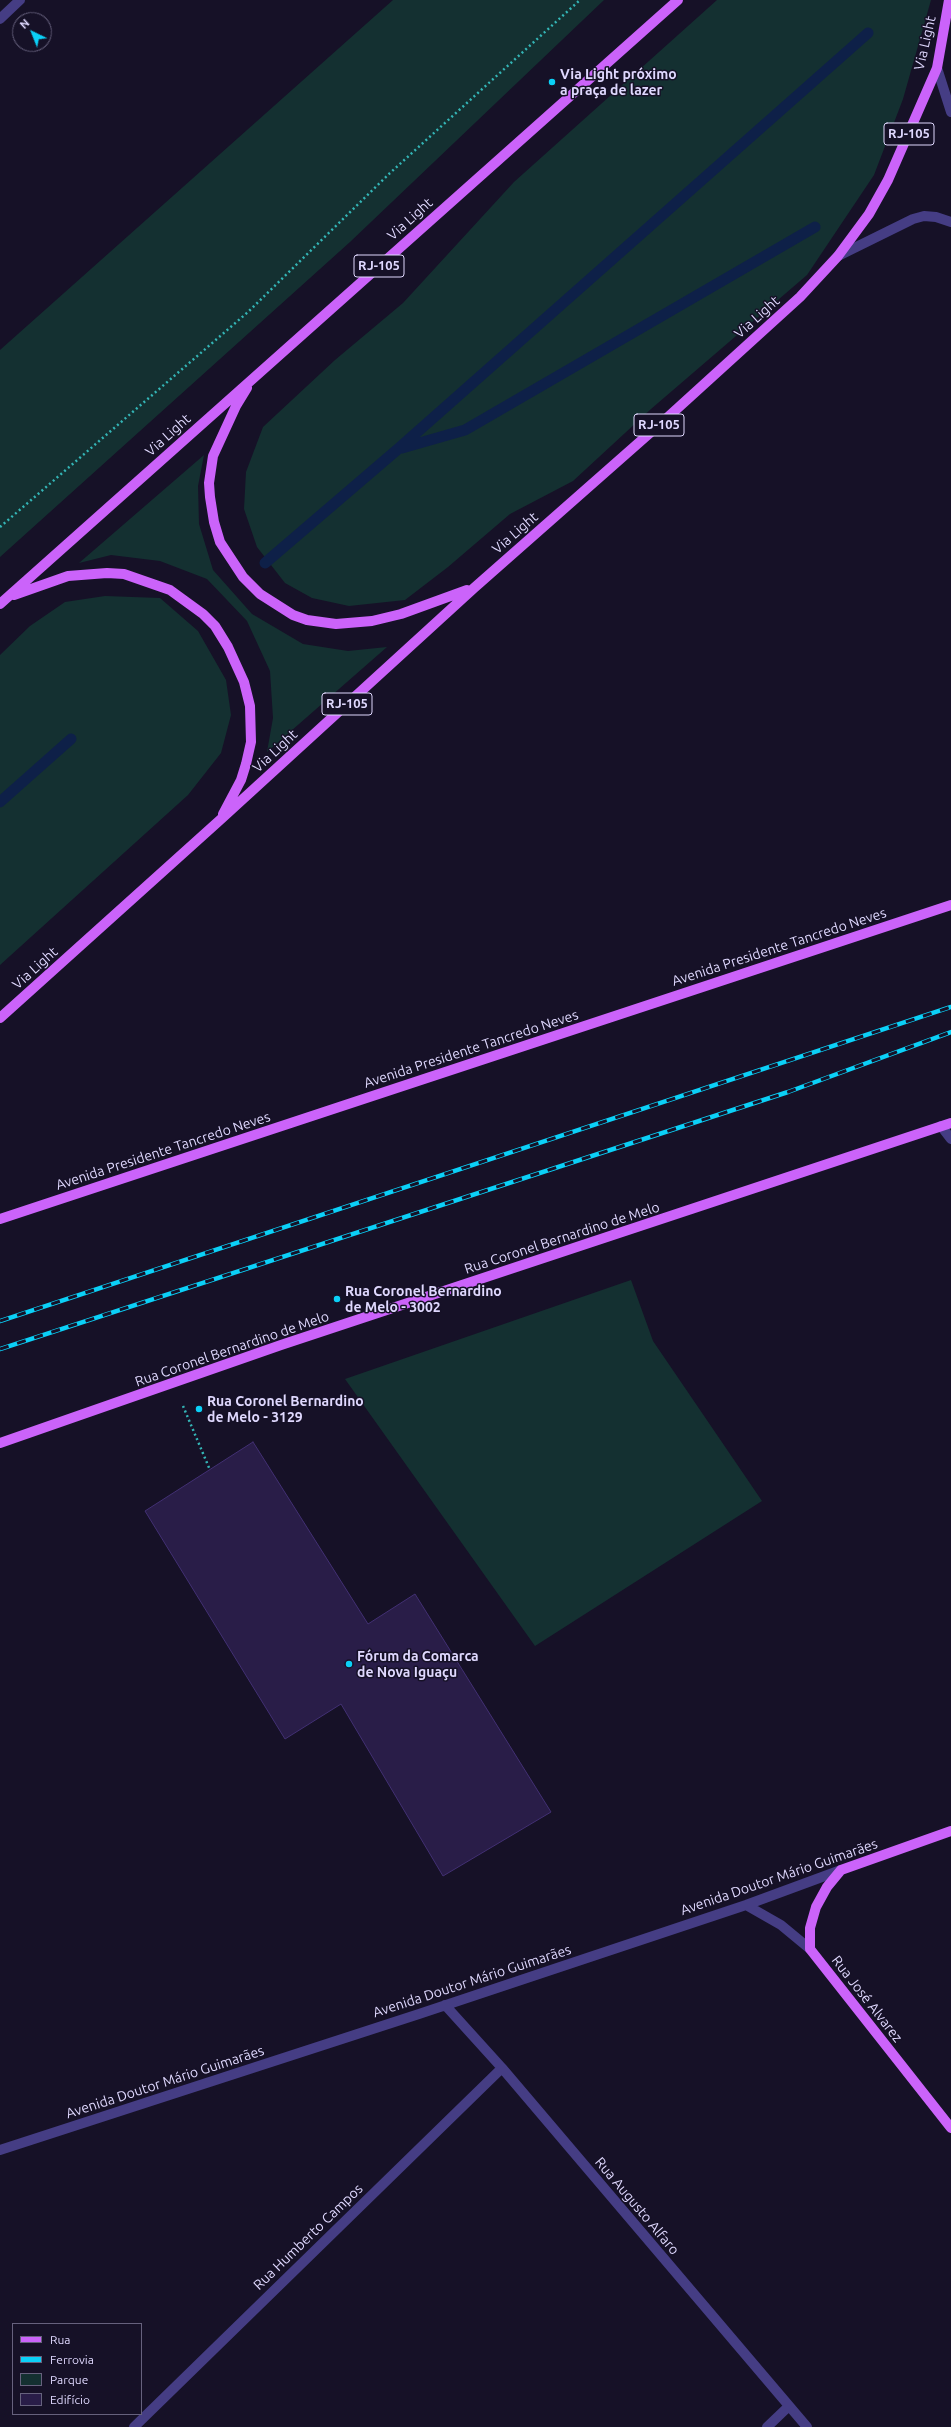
<!DOCTYPE html>
<html>
<head>
<meta charset="utf-8">
<style>
	body { margin:0 }
	#map { position:relative; width:951px; height:2427px; overflow:hidden; background:#161127; font-family:Ubuntu,sans-serif }
	canvas { display:block }
	.legend { position:absolute; left:12px; top:2323px; width:130px; height:92px; box-sizing:border-box; background:#161127; border:1px solid #66617d; margin:0; padding:5px 7px; list-style:none; font-size:12px; color:#dfd8fe }
	.legend li { display:flex; align-items:center; gap:8px; height:20px }
	.legend b { width:20px; border:1px solid #66617d }
	.north { position:absolute; left:12px; top:12px; width:40px; height:40px; box-sizing:border-box; background:#161127; border:1px solid #66617d; border-radius:50%; rotate:317deg; font-size:11px; font-weight:700; line-height:16px; text-align:center; color:#dfd8fe }
	.north::after { content:''; display:block; margin:auto; width:14px; height:18px; background:#0bd0f7; clip-path:polygon(50% 0,100% 100%,50% 72%,0 100%) }
</style>
</head>
<body>
<div id="map">
<canvas width="951" height="2427"></canvas>
<ul class="legend">
<li><b style="height:5px;background:#cb63fa"></b>Rua</li>
<li><b style="height:5px;background:#0bd0f7"></b>Ferrovia</li>
<li><b style="height:11px;background:#143031"></b>Parque</li>
<li><b style="height:11px;background:#291d48"></b>Edifício</li>
</ul>
<div class="north">N</div>
</div>
<script>
const g = document.querySelector('canvas').getContext('2d');
g.lineJoin = 'round';
function fillPath(path, color) { g.fillStyle = color; g.fill(path, 'evenodd'); }
const poly = rows => new Path2D(rows.map(r => 'M' + r).join(''));
function strokePath(path, color, width, dash) { g.strokeStyle = color; g.lineWidth = width; g.lineCap = dash ? 'butt' : 'round'; g.setLineDash(dash || []); g.stroke(path); }
function write(font, color, halo, rows, align = 'center') {
  g.font = font + ' Ubuntu,sans-serif'; g.lineWidth = 3; g.setLineDash([]); g.textBaseline = 'middle'; g.strokeStyle = halo; g.fillStyle = color; for (const [text, x, y, turn = 0] of rows) {
    g.save(); g.translate(x, y); g.rotate((+turn || 0) * Math.PI / 180); g.textAlign = isNaN(turn) ? turn : align; if (halo) g.strokeText(text, 0, 0); g.fillText(text, 0, 0); g.restore();
  }
}
fillPath(poly([
	[393,0,604,0,350,242,0,557,0,350],
	[717,0,931,0,903,99,874,175,807,275,651,409,573,481,510,514,448,567,405,600,349,606,312,598,285,583,257,547,244,509,246,472,263,427,335,360,403,303,514,182],
	[204,455,198,486,199,524,213,570,252,614,303,644,348,651,387,647,267,752,273,718,270,671,247,621,207,579,160,561,111,555,79,563],
	[105,596,160,598,198,631,226,680,231,715,221,753,188,795,0,965,0,655,30,626,65,602],
	[631,1280,653,1341,762,1501,535,1646,345,1379]
]), '#143031');
strokePath(poly([
	[402,448,465,430,815,227],
	[265,563,398,449,868,33],
	[0,802,71,739]
]), '#0e2048', 11);
const building = poly([
	[253,1442,368,1624,415,1594,551,1812,443,1876,341,1704,285,1739,145,1511,253,1442]
]);
fillPath(building, '#291d48');
strokePath(building, '#423073', 1);
strokePath(poly([
	[0,527,248,312,390,173,580,0],
	[183,1406,210,1470]
]), '#34b5b6', 2.5, [2, 3]);
strokePath(poly([
	[0,19,20,0],
	[937,68,951,112],
	[838,256,913,219,924,216,936,217,951,222],
	[941,1126,951,1139],
	[746,1905,781,1925,810,1949],
	[445,2005,502,2068,807,2427],
	[0,2150,419,2014,746,1905,841,1870],
	[134,2427,502,2068],
	[767,2427,789,2406]
]), '#453d84', 10);
strokePath(poly([
	[247,388,236,406,213,456,209,483,210,497,214,522,220,542,243,577,260,594,293,615,307,620,336,624,372,621,401,614,467,590],
	[14,595,68,576,107,573,124,574,170,590,203,614,215,626,228,647,244,682,250,706,251,742,246,764,241,780,223,814],
	[0,604,678,0],
	[0,1018,220,820,474,588,668,417,800,297,838,256,869,214,888,180,937,68,949,0],
	[0,1219,951,905],
	[0,1443,281,1345,951,1123],
	[951,1831,841,1870,827,1887,816,1907,810,1928,810,1949,951,2128]
]), '#cb63fa', 10);
const rail = poly([
	[0,1321,951,1007],
	[0,1349,788,1092,951,1032]
]);
strokePath(rail, '#0bd0f7', 4.5);
strokePath(rail, '#161127', 3, [9]);
for (const [x, y, r, color] of [
	[552,82,4,"#0bd0f7"],
	[337,1299,4,"#0bd0f7"],
	[199,1409,4,"#0bd0f7"],
	[349,1664,4,"#0bd0f7"]
]) { const dot = new Path2D(); dot.arc(x, y, r, 0, 2 * Math.PI); g.fillStyle = color; g.fill(dot); strokePath(dot, '#161127', 1.5); }
for (const [x, y, w] of [
	[909,134,50],
	[379,266,50],
	[659,425,50],
	[347,704,50]
]) { const box = new Path2D(); box.roundRect(x - w / 2, y - 11, w, 22, 3); g.fillStyle = '#161127'; g.fill(box); strokePath(box, '#dfd8fe', 1); }
write('bold 13px', '#dfd8fe', null, [
	["RJ-105",909,134],
	["RJ-105",379,266],
	["RJ-105",659,425],
	["RJ-105",347,704]
]);
write('14px', '#dfd8fe', '#161127', [
	["Via Light",925,43,-77],
	["Via Light",410,219,-42],
	["Via Light",757,317,-42],
	["Via Light",168,435,-42],
	["Via Light",515,533,-41],
	["Via Light",275,751,-43],
	["Avenida Presidente Tancredo Neves",779,947,-18],
	["Via Light",35,968,-42],
	["Avenida Presidente Tancredo Neves",471,1049,-18],
	["Avenida Presidente Tancredo Neves",163,1151,-18],
	["Rua Coronel Bernardino de Melo",562,1238,-18],
	["Rua Coronel Bernardino de Melo",232,1349,-19],
	["Avenida Doutor Mário Guimarães",779,1877,-19],
	["Avenida Doutor Mário Guimarães",472,1981,-18],
	["Rua José Alvarez",867,1999,52],
	["Avenida Doutor Mário Guimarães",165,2082,-18],
	["Rua Augusto Alfaro",637,2206,50],
	["Rua Humberto Campos",308,2237,-44]
]);
write('bold 14px', '#dfd8fe', '#161127', [
	["Via Light próximo",560,74],
	["a praça de lazer",560,90],
	["Rua Coronel Bernardino",345,1291],
	["de Melo - 3002",345,1307],
	["Rua Coronel Bernardino",207,1401],
	["de Melo - 3129",207,1417],
	["Fórum da Comarca",357,1656],
	["de Nova Iguaçu",357,1672]
], 'left');
</script>
</body>
</html>
